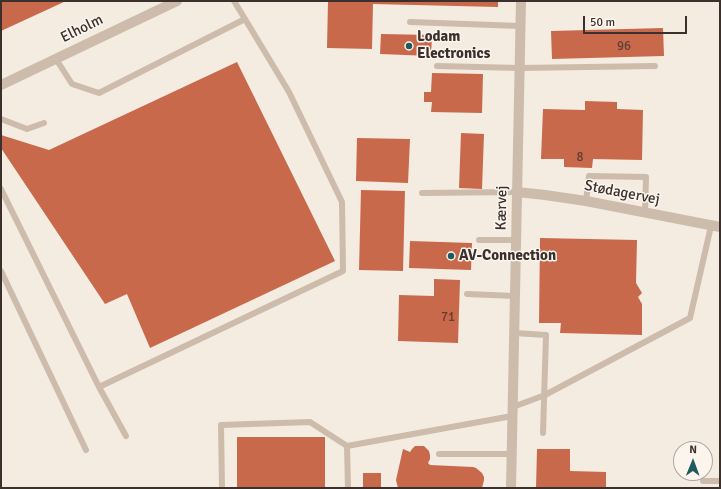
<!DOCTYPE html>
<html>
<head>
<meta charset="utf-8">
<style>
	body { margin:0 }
	#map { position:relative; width:721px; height:489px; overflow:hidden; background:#f4ebe1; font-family:Signika,sans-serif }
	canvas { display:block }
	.frame { position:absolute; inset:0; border:2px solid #3b302b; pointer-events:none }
	.north { position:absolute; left:673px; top:441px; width:40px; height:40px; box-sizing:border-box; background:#fbf5ee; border:1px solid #aea6a0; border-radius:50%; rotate:1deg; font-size:11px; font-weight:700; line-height:16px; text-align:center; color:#3b302b }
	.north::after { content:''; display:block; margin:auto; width:14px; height:18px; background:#1f5a5e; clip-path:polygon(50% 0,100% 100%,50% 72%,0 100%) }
	.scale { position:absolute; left:583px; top:16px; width:104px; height:18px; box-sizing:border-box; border:2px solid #3b302b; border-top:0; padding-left:5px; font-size:12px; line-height:14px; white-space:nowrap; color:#3b302b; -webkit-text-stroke:3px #fbf5ee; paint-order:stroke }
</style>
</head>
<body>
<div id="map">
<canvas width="721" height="489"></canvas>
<div class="frame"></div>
<div class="north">N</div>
<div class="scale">50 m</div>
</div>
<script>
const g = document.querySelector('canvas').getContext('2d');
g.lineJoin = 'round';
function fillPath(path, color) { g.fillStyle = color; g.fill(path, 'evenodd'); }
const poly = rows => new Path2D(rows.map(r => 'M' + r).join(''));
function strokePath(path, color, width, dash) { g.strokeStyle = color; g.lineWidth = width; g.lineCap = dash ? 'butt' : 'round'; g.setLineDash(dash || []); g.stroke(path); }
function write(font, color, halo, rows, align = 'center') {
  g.font = font + ' Signika,sans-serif'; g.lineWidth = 3; g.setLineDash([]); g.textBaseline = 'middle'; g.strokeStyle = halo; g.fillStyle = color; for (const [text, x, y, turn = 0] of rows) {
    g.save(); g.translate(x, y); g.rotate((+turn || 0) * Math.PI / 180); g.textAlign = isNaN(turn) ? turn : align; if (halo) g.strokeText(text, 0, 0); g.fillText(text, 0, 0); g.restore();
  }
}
fillPath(poly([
	[1,1,66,1,1,31],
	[328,1,498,1,498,7,373,4,372,49,327,48],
	[663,28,664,56,552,59,551,31],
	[381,34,432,35,431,56,380,54],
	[237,62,335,261,150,348,127,294,105,304,1,148,1,135,49,150],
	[432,73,483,74,482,113,431,112,432,102,424,102,424,92,431,92],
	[585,101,617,102,617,109,643,110,642,160,593,159,592,168,564,167,564,159,541,159,543,109,585,110],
	[461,133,484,134,482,189,459,188],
	[357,138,410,139,408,183,356,181],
	[361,190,405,191,403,271,359,270],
	[540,238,637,240,636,283,642,293,638,297,642,304,642,335,560,333,561,323,539,323],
	[410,241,472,243,471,270,409,268],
	[434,279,460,280,458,343,398,341,399,295,434,296],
	[237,437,325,437,325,488,237,488],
	[415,446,424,446,429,451,430,455,430,459,428,463,430,465,473,467,476,468,482,473,484,477,484,480,482,488,398,488,396,480,403,449,410,452,412,449],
	[537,449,570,449,570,471,606,472,606,488,536,488],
	[363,473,381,473,381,488,363,488]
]), '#c8694b');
strokePath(poly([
	[410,22,520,26],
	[56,59,72,84,99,93,245,19,234,1],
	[437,66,519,68,655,66],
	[1,119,27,129,44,123],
	[1,189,99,387,126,436],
	[422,193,517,192],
	[586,201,589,176,646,177,645,213],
	[479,240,516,240],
	[1,271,86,450],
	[467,294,515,296],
	[514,333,546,335,543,433],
	[99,387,343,271,342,202,289,92,245,19],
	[513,407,545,395,690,318,711,226],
	[347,446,348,488],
	[439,454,512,454],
	[703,481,720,481],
	[222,488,221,425,310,422,347,446,512,416]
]), '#cdbbac', 6);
strokePath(poly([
	[517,192,545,195,586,201,720,227]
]), '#cdbbac', 10);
strokePath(poly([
	[1,85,177,1],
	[511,488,521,1]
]), '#cdbbac', 10);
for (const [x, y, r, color] of [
	[409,46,4,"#1f5a5e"],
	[451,256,4,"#1f5a5e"]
]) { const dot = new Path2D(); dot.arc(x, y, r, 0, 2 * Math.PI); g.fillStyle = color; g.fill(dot); strokePath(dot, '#fbf5ee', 1.5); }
write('13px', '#5e3e33', null, [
	["96",624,47],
	["8",580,158],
	["71",448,318]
]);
write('15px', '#3b302b', '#fbf5ee', [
	["Elholm",82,29,-26],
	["Stødagervej",622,193,11],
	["Kærvej",502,208,-89]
]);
write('bold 15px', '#3b302b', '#fbf5ee', [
	["Lodam",417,37],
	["Electronics",417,54],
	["AV-Connection",459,256]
], 'left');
</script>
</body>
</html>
